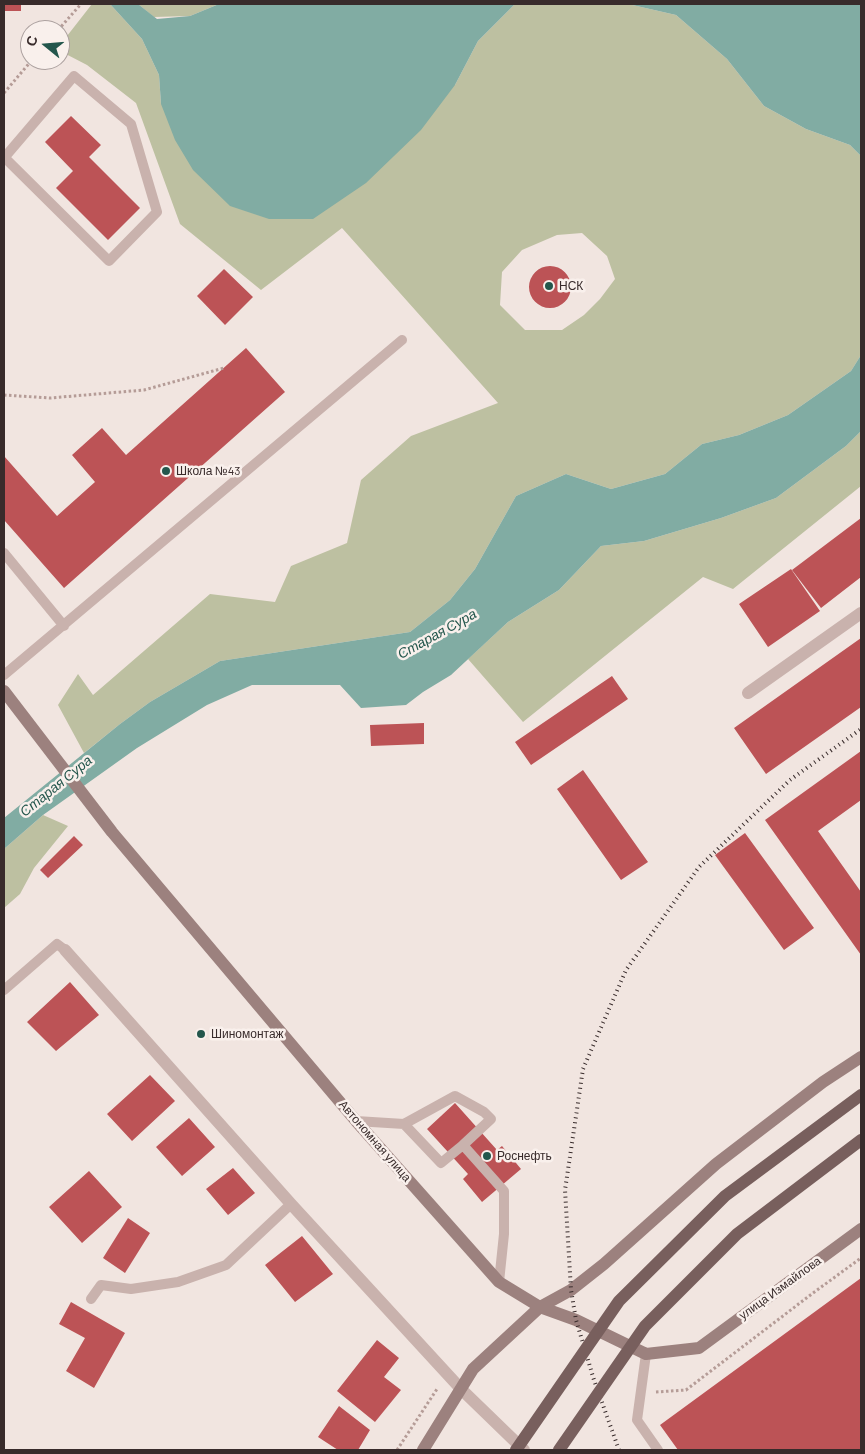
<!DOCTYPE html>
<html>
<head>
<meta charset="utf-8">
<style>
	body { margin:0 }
	#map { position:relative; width:865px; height:1454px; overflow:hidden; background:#f1e5e0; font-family:Barlow,sans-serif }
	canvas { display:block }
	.frame { position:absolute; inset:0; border:5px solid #382b2b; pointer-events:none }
	.north { position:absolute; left:20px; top:20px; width:50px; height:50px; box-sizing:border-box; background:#f9f0ec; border:1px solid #aca19f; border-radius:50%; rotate:287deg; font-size:14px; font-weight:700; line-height:20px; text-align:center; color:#382b2b }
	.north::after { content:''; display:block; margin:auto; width:18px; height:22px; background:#23564c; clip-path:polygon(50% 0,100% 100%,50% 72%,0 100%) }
</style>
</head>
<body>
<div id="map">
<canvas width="865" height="1454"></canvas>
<div class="frame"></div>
<div class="north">С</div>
</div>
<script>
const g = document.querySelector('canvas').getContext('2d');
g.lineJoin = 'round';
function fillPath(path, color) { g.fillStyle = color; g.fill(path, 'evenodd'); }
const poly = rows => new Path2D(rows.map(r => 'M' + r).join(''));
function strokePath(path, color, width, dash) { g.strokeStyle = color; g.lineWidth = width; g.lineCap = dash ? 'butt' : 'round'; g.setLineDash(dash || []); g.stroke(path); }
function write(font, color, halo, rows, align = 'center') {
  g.font = font + ' Barlow,sans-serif'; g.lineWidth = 5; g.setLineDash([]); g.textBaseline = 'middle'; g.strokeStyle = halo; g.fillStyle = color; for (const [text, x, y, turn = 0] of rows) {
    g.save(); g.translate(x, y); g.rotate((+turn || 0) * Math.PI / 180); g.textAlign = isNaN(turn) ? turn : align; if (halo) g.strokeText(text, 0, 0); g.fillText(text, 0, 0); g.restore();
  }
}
fillPath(poly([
	[92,4,110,4,142,39,159,75,161,104,455,85,478,41,515,4,628,4,676,15,727,59,764,106,806,129,850,145,861,156,861,355,851,371,788,415,739,435,702,444,665,474,611,489,566,474,516,496,475,569,450,600,410,632,220,661,150,702,120,724,84,753,58,705,78,674,93,695,210,594,275,602,291,566,347,543,361,480,411,436,498,403,342,228,261,290,180,224,136,103,87,65,60,51,60,45],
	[582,233,607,256,615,279,600,299,584,315,562,330,525,330,500,305,502,272,522,250,557,235],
	[138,4,219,4,190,16,154,17],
	[861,431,861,486,733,589,703,577,523,722,468,659,508,622,559,590,601,546,644,541,721,518,776,498,846,446],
	[43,815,68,826,34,868,20,894,4,908,4,849]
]), '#bdc0a1');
fillPath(poly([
	[110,4,138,4,157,19,190,16,219,4,515,4,478,41,455,85,421,130,366,183,313,219,269,219,230,206,193,170,175,140,161,104,159,75,142,39],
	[628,4,861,4,861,156,850,145,806,129,764,106,727,59,676,15],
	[861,355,861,431,846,446,776,498,721,518,644,541,601,546,559,590,508,622,451,675,423,692,406,705,361,708,340,685,252,685,207,705,137,748,43,815,4,849,4,818,120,724,150,702,220,661,410,632,450,600,475,569,516,496,566,474,611,489,665,474,702,444,739,435,788,415,851,371]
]), '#81aca3');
fillPath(poly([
	[4,4,21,4,21,11,4,11],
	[71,116,101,145,89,157,140,208,108,240,56,188,73,171,45,142],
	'529 287a21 21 0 1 1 42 0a21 21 0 1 1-42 0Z',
	[224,269,253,297,225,325,197,296],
	[246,348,285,392,64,588,4,520,4,456,57,516,95,482,72,455,102,428,126,455],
	[861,518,861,577,821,608,792,570],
	[791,569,820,611,768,647,739,604],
	[861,638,861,707,766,774,734,728],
	[612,676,628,699,531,765,515,742],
	[424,723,424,744,371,746,370,725],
	[861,751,861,800,818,831,861,892,861,955,765,820],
	[583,770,648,862,621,880,557,789],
	[745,833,814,928,784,950,715,855],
	[74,836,83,845,48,878,40,870],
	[70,982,99,1015,56,1051,27,1022],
	[150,1075,175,1101,132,1141,107,1114],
	[455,1103,497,1150,502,1146,521,1169,482,1202,463,1179,468,1174,427,1129],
	[189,1118,215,1147,182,1176,156,1147],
	[233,1168,255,1193,228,1215,206,1189],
	[89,1171,122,1207,82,1243,49,1207],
	[128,1218,150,1233,125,1273,103,1258],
	[302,1236,333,1274,295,1302,265,1265],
	[861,1278,861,1450,678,1450,660,1425],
	[71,1302,125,1333,94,1388,66,1371,85,1338,59,1324],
	[377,1340,399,1358,384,1377,401,1390,375,1422,337,1391],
	[339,1406,370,1430,358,1450,338,1450,318,1437]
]), '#bc5356');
strokePath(poly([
	[58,30,81,4],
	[4,93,32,60],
	[4,395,50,398,144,390,224,368],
	[656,1392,686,1390,813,1293,861,1258],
	[397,1450,437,1389]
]), '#b59c97', 3, [2.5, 2.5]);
strokePath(poly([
	[4,158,74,76,131,124,157,212,109,261,4,157],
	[4,553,64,626],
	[4,675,402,340],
	[4,990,57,944,65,950],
	[356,1121,404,1124,455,1096,484,1112,491,1119,463,1145,504,1191,504,1234,499,1282],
	[404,1124,441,1163,463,1145],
	[91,1299,101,1285,131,1289,178,1282,226,1265,291,1204],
	[646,1354,637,1420,658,1450]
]), '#c9b2ad', 10);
strokePath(poly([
	[748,693,861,613],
	[65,950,291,1204,461,1389,524,1450]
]), '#c9b2ad', 12);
strokePath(poly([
	[4,691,112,832,356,1121,499,1282,540,1307,576,1320,646,1354,699,1348,861,1229],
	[423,1450,473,1369,540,1307,571,1290,604,1264,716,1164,823,1082,861,1057]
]), '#9c817e', 12);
strokePath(poly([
	[619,1450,594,1380,576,1320,571,1290,565,1190,583,1069,626,970,699,867,790,780,861,729]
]), '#382b2b', 4, [1, 4]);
strokePath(poly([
	[516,1450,619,1301,725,1196,861,1095],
	[559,1450,645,1326,737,1234,861,1140]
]), '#785f5d', 12);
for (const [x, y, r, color] of [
	[549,286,5,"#23564c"],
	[166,471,5,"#23564c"],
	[201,1034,5,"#23564c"],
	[487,1156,5,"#23564c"]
]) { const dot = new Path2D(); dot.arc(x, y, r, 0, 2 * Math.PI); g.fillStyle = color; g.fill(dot); strokePath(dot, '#f9f0ec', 2); }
write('12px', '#382b2b', '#f9f0ec', [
	["НСК",559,286],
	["Школа №43",176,471],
	["Шиномонтаж",211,1034],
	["Роснефть",497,1156]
], 'left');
write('12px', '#382b2b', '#f9f0ec', [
	["Автономная улица",375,1141,49],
	["улица Измайлова",780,1288,-36]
]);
write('italic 14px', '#23564c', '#f9f0ec', [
	["Старая Сура",437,634,-29],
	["Старая Сура",56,786,-39]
]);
</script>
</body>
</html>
